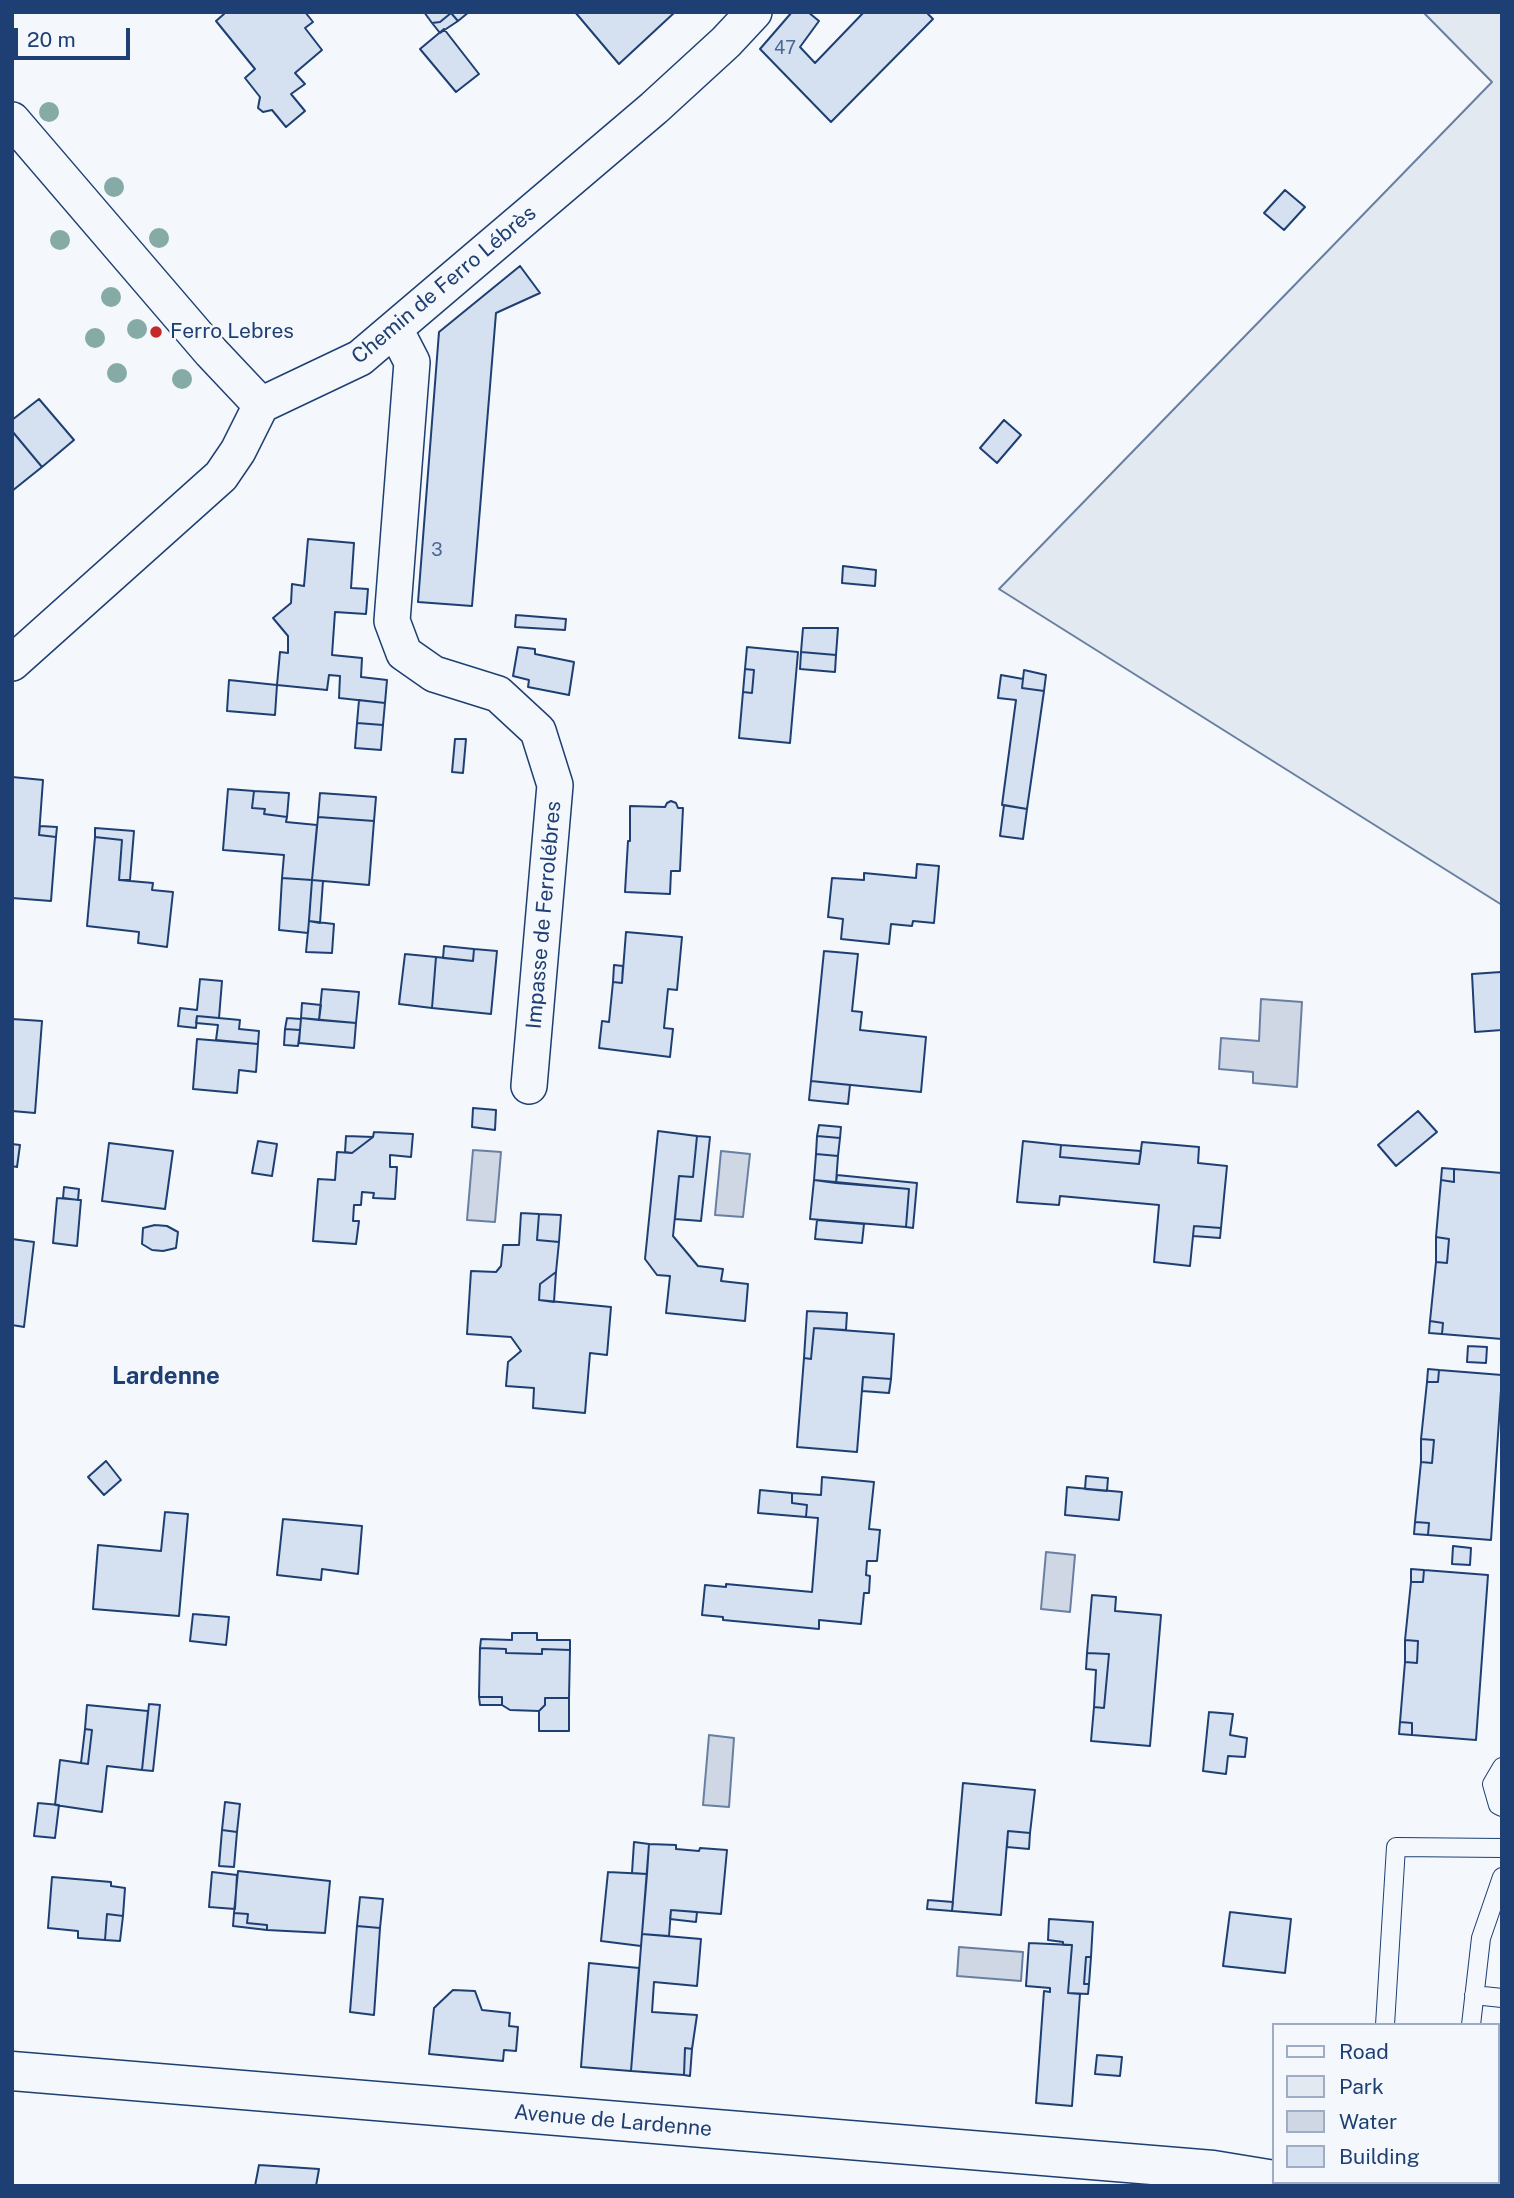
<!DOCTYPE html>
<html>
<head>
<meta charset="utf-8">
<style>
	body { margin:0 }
	#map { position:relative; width:1514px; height:2198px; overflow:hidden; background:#f4f7fb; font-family:"Public Sans",sans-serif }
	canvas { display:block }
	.frame { position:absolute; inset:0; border:14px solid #1d3f73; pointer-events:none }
	.legend { position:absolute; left:1272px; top:2023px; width:228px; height:161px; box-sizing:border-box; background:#f4f7fb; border:2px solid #9eadc5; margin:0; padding:9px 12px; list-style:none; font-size:21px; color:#1d3f73 }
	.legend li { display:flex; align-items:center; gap:14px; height:35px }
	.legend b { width:35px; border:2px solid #9eadc5 }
	.scale { position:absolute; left:14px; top:28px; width:116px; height:32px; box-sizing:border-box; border:4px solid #1d3f73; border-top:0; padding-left:9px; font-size:21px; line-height:24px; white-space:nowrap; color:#1d3f73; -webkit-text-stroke:5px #f4f7fb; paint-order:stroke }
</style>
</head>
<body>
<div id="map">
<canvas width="1514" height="2198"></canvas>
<div class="frame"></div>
<ul class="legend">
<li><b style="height:9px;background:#f4f7fb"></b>Road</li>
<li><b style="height:19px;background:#e3e9f0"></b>Park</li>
<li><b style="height:19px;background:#cfd7e4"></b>Water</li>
<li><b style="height:19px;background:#d5e0f0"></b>Building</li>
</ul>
<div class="scale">20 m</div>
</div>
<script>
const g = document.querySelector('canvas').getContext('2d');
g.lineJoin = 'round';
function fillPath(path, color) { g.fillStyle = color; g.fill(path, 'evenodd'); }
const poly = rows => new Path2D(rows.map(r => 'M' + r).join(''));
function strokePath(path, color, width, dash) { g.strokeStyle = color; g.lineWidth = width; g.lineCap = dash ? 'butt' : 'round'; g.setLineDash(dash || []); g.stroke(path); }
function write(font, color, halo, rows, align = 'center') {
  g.font = font + ' "Public Sans",sans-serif'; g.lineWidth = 5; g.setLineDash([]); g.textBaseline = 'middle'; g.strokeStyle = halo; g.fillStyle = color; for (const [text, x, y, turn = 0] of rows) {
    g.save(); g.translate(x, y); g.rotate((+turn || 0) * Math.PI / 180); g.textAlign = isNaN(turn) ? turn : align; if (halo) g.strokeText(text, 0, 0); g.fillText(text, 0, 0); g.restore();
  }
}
const green = poly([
	[1423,12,1502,12,1502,905,999,589,1492,82,1423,12]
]);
fillPath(green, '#e3e9f0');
strokePath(green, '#687fa3', 2);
const water = poly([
	[1261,999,1302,1002,1297,1087,1253,1083,1253,1072,1219,1069,1221,1038,1259,1041,1261,999],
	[473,1150,501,1152,495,1222,467,1220,473,1150],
	[721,1151,750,1154,743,1217,715,1215,721,1151],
	[1046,1552,1075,1555,1070,1612,1041,1609,1046,1552],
	[709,1735,734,1738,729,1807,703,1805,709,1735],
	[959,1947,1023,1952,1021,1981,957,1976,959,1947]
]);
fillPath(water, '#cfd7e4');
strokePath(water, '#687fa3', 2);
const building = poly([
	[223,12,305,12,313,22,305,28,322,50,295,73,305,84,291,94,305,111,286,127,272,110,263,112,258,108,260,97,245,78,255,69,216,21,224,14,223,12],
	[424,12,469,12,458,21,451,13,440,22,432,23,424,12],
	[575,12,675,12,619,64,575,12],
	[792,12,808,12,819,21,800,47,815,63,864,12,926,12,933,19,831,122,760,49,792,12],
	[451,13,458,21,440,33,432,23,440,22,451,13],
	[444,29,479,74,456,92,420,49,444,29],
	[1285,190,1305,207,1284,230,1264,213,1285,190],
	[520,266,540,293,496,313,472,606,418,602,439,332,520,266],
	[39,399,74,440,42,467,12,431,12,420,39,399],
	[1004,420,1021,435,997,463,980,448,1004,420],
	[12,431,42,467,12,491,12,431],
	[308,539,354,543,351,588,368,589,366,614,335,612,332,655,362,658,361,677,387,680,385,703,339,698,340,676,329,675,327,690,277,685,280,652,288,653,288,636,273,618,291,603,292,584,304,586,308,539],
	[843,566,876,570,875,586,842,583,843,566],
	[516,615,566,619,565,630,515,627,516,615],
	[803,628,838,628,836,655,801,652,803,628],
	[518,647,535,649,535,654,574,662,569,695,528,687,529,680,513,676,518,647],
	[747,647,798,652,790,743,739,738,743,692,752,693,754,670,745,669,747,647],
	[801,652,836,655,835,672,800,669,801,652],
	[745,669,754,670,752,693,743,692,745,669],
	[1024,670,1046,675,1044,691,1022,688,1024,670],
	[1001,675,1023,679,1022,688,1044,691,1027,809,1002,805,1016,700,998,698,1001,675],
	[229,680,277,685,275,715,227,711,229,680],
	[359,700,385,703,383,725,357,723,359,700],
	[357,723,383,725,381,750,355,748,357,723],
	[455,739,466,739,463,773,452,772,455,739],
	[12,777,43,780,39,835,56,837,51,901,12,898,12,777],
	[228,789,254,791,252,808,265,809,264,814,287,817,286,822,317,825,312,880,282,878,284,855,223,850,228,789],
	[254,791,289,793,287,817,264,814,265,809,252,808,254,791],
	[320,793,376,797,374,821,318,817,320,793],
	[671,801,676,803,678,808,683,808,680,871,671,871,670,894,625,892,628,841,630,841,630,806,665,807,667,803,671,801],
	[1004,805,1027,809,1023,839,1000,836,1004,805],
	[318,817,374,821,369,885,312,880,318,817],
	[40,826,57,827,56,837,39,835,40,826],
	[95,828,134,831,130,880,119,880,122,840,95,837,95,828],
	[95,837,122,840,119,880,153,883,152,890,173,892,167,947,138,943,139,932,87,926,95,837],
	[917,864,939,866,934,923,913,921,912,926,891,924,889,944,841,939,843,919,828,917,832,878,864,880,864,873,916,878,917,864],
	[282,878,312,880,308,933,279,930,282,878],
	[312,880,323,881,320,923,309,921,312,880],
	[309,921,334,924,332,953,306,952,309,921],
	[626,932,682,937,677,990,668,989,664,1028,673,1029,670,1057,599,1048,602,1021,609,1022,613,982,622,983,626,932],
	[444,946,474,949,473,961,443,958,444,946],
	[474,949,497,951,491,1014,432,1008,436,957,473,961,474,949],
	[824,951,858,954,852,1011,862,1012,860,1030,926,1037,921,1092,811,1081,824,951],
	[405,954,436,957,432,1008,399,1004,405,954],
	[614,965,623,966,622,983,613,982,614,965],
	[1501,972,1502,1030,1475,1032,1472,974,1501,972],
	[200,979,222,981,219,1018,197,1016,196,1028,178,1026,180,1008,197,1010,200,979],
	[322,989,359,992,356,1023,319,1020,322,989],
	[302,1003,321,1005,319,1020,301,1018,302,1003],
	[197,1016,240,1020,239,1029,259,1031,258,1044,216,1040,218,1025,196,1023,197,1016],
	[287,1018,301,1019,300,1030,285,1029,287,1018],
	[301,1018,356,1023,354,1048,299,1043,301,1018],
	[12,1019,42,1021,35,1113,12,1111,12,1019],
	[285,1029,300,1030,298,1046,284,1045,285,1029],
	[197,1039,258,1044,256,1072,239,1070,237,1093,193,1089,197,1039],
	[811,1081,850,1085,848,1104,809,1100,811,1081],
	[473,1108,496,1110,495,1130,472,1127,473,1108],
	[1418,1111,1437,1132,1396,1166,1378,1145,1418,1111],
	[819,1125,841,1127,840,1138,817,1136,819,1125],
	[658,1131,697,1136,693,1177,679,1176,673,1236,698,1266,723,1269,721,1281,748,1284,745,1321,666,1313,670,1276,657,1275,645,1259,658,1131],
	[374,1132,413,1134,411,1157,390,1155,390,1167,397,1167,395,1199,373,1198,374,1193,362,1192,361,1205,354,1205,353,1221,359,1221,356,1244,313,1241,318,1179,335,1180,337,1152,352,1153,373,1137,374,1132],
	[346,1136,373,1137,352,1153,345,1152,346,1136],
	[697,1136,710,1137,701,1221,675,1219,679,1176,693,1177,697,1136],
	[817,1136,840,1138,838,1156,816,1154,817,1136],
	[258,1141,277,1144,272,1176,252,1173,258,1141],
	[1023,1141,1061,1145,1060,1157,1139,1164,1142,1142,1199,1147,1198,1163,1227,1166,1221,1228,1194,1226,1190,1266,1154,1262,1159,1205,1060,1196,1059,1205,1017,1202,1023,1141],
	[109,1143,173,1151,165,1209,102,1201,109,1143],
	[12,1144,20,1145,17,1167,12,1166,12,1144],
	[1061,1145,1141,1151,1139,1164,1060,1157,1061,1145],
	[816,1154,838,1156,836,1183,814,1180,816,1154],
	[1442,1168,1454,1169,1454,1182,1441,1180,1442,1168],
	[1454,1169,1502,1173,1502,1339,1442,1334,1443,1323,1430,1321,1436,1262,1447,1263,1449,1239,1436,1237,1441,1180,1454,1182,1454,1169],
	[837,1175,917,1183,913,1228,906,1227,909,1189,836,1183,837,1175],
	[814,1180,909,1189,906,1227,810,1219,814,1180],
	[64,1187,79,1189,78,1200,63,1198,64,1187],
	[57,1198,81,1200,77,1246,53,1243,57,1198],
	[521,1213,539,1214,537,1240,559,1242,556,1272,540,1284,539,1300,611,1307,607,1355,590,1353,585,1413,533,1408,534,1388,506,1386,508,1362,521,1351,511,1337,467,1334,471,1271,496,1272,501,1266,503,1245,519,1245,521,1213],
	[539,1214,561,1215,559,1242,537,1240,539,1214],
	[817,1220,864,1224,862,1243,815,1239,817,1220],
	[155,1225,167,1226,178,1232,176,1248,163,1251,152,1250,142,1244,143,1228,155,1225],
	[1194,1226,1221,1228,1220,1238,1193,1236,1194,1226],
	[1436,1237,1449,1239,1447,1263,1436,1262,1436,1237],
	[12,1239,34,1242,24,1327,12,1325,12,1239],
	[556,1272,554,1302,539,1300,540,1284,556,1272],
	[807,1311,847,1313,846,1330,814,1328,811,1359,804,1358,807,1311],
	[1430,1321,1443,1323,1442,1334,1429,1333,1430,1321],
	[814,1328,894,1334,891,1379,863,1377,857,1452,797,1447,804,1358,811,1359,814,1328],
	[1468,1346,1487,1347,1486,1363,1467,1362,1468,1346],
	[1428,1369,1439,1370,1438,1382,1427,1382,1428,1369],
	[1439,1370,1502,1375,1491,1540,1428,1535,1429,1523,1415,1522,1421,1462,1432,1463,1434,1440,1421,1439,1427,1382,1438,1382,1439,1370],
	[863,1377,891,1379,889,1393,862,1391,863,1377],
	[1421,1439,1434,1440,1432,1463,1421,1462,1421,1439],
	[106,1461,121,1480,104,1495,88,1477,106,1461],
	[1086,1476,1108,1478,1107,1491,1085,1489,1086,1476],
	[822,1477,874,1482,869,1529,880,1530,877,1561,867,1561,866,1575,870,1576,869,1593,864,1593,861,1624,819,1620,819,1629,723,1620,723,1617,702,1615,705,1585,726,1587,726,1584,812,1592,818,1518,806,1517,807,1505,792,1503,792,1493,821,1495,822,1477],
	[1067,1487,1122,1492,1119,1520,1065,1515,1067,1487],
	[760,1490,792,1493,792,1503,807,1505,806,1517,758,1513,760,1490],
	[165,1512,188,1514,179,1616,93,1609,98,1545,161,1551,165,1512],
	[283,1519,362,1526,358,1574,322,1569,321,1580,277,1575,283,1519],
	[1415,1522,1429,1523,1428,1535,1414,1534,1415,1522],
	[1453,1546,1471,1548,1470,1565,1452,1564,1453,1546],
	[1411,1569,1424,1570,1423,1582,1411,1582,1411,1569],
	[1424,1570,1488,1575,1476,1740,1412,1735,1412,1723,1400,1722,1405,1662,1417,1663,1418,1641,1405,1640,1411,1582,1423,1582,1424,1570],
	[1092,1595,1116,1597,1115,1611,1161,1615,1150,1746,1091,1741,1094,1707,1104,1708,1109,1654,1087,1653,1092,1595],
	[193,1614,229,1617,226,1645,190,1641,193,1614],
	[512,1633,537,1633,537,1640,570,1640,570,1650,542,1649,542,1654,506,1653,506,1649,480,1648,481,1639,512,1640,512,1633],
	[1405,1640,1418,1641,1417,1663,1405,1662,1405,1640],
	[480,1648,506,1649,506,1653,542,1654,542,1649,570,1650,569,1698,545,1698,545,1705,539,1711,510,1710,502,1705,502,1697,479,1697,480,1648],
	[1087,1653,1109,1654,1104,1708,1094,1707,1096,1670,1086,1669,1087,1653],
	[479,1697,502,1697,502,1705,480,1705,479,1697],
	[545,1698,569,1698,569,1731,539,1731,539,1711,545,1705,545,1698],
	[149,1704,160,1705,153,1771,142,1770,149,1704],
	[87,1705,148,1711,142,1770,107,1766,102,1812,55,1805,60,1760,88,1764,92,1730,85,1729,87,1705],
	[1209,1712,1233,1714,1230,1735,1247,1738,1245,1757,1228,1756,1226,1774,1203,1771,1209,1712],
	[1400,1722,1412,1723,1412,1735,1399,1734,1400,1722],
	[85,1729,92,1730,88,1764,81,1763,85,1729],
	[963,1783,1035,1790,1030,1833,1008,1831,1001,1915,952,1911,963,1783],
	[225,1802,240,1804,237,1832,222,1830,225,1802],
	[38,1803,59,1805,55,1838,34,1836,38,1803],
	[222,1830,237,1832,234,1867,219,1866,222,1830],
	[1008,1831,1030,1833,1029,1849,1007,1847,1008,1831],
	[634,1842,649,1844,647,1874,632,1873,634,1842],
	[649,1844,676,1845,676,1849,699,1851,700,1848,727,1850,721,1914,671,1910,669,1936,642,1934,649,1844],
	[238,1871,330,1881,325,1933,267,1930,267,1925,247,1923,248,1914,234,1913,238,1871],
	[212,1872,237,1875,235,1909,209,1907,212,1872],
	[608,1872,647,1874,641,1946,601,1941,608,1872],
	[52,1877,111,1882,111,1886,125,1888,123,1916,107,1914,105,1940,78,1938,78,1931,48,1928,52,1877],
	[360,1897,383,1899,380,1928,357,1926,360,1897],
	[928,1900,953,1902,952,1911,927,1909,928,1900],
	[671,1910,697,1912,696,1922,670,1919,671,1910],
	[1230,1912,1291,1919,1285,1973,1223,1966,1230,1912],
	[234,1913,248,1914,247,1923,267,1925,267,1930,233,1926,234,1913],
	[107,1914,123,1916,120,1941,105,1940,107,1914],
	[1049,1919,1093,1922,1091,1957,1086,1957,1084,1984,1089,1984,1088,1994,1068,1993,1072,1945,1063,1945,1063,1942,1048,1940,1049,1919],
	[357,1926,380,1928,374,2015,350,2012,357,1926],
	[642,1934,701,1939,697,1986,654,1982,652,2012,697,2015,692,2049,685,2048,684,2075,631,2071,642,1934],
	[1029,1943,1072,1945,1068,1993,1080,1994,1072,2106,1036,2103,1044,1991,1050,1992,1050,1988,1026,1986,1029,1943],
	[1086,1957,1091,1957,1089,1984,1084,1984,1086,1957],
	[589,1963,639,1968,631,2071,581,2067,589,1963],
	[453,1990,475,1991,482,2010,510,2013,509,2026,518,2027,516,2051,504,2050,503,2061,429,2054,434,2008,453,1990],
	[685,2048,692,2049,690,2076,684,2075,685,2048],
	[1097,2055,1122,2057,1120,2076,1095,2074,1097,2055],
	[259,2165,319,2169,316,2186,255,2186,259,2165]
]);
fillPath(building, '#d5e0f0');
strokePath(building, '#1d3f73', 2);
const lane = poly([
	[1502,1767,1492,1784,1498,1805,1502,1807],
	[1474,1995,1502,1998],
	[1385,2025,1396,1847,1502,1848],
	[1471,2025,1481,1938,1502,1877],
	[1454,2186,1454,2182]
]);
const street = poly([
	[12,120,211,352,261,405],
	[395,329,412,362,392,621,404,653,434,674,498,694,538,731,555,785,529,1086],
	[12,663,221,476,238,451,261,405,360,358,654,108,726,42,754,12]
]);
const primary = poly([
	[12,2071,1213,2170,1274,2180],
	[1498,2174,1502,2174]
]);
strokePath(lane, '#1d3f73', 20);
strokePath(street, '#1d3f73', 38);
strokePath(primary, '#1d3f73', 41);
strokePath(lane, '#f4f7fb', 18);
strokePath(street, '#f4f7fb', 35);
strokePath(primary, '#f4f7fb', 38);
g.fillStyle = '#86aba6';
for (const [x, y] of [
	[49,112],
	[114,187],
	[159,238],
	[60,240],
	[111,297],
	[137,329],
	[95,338],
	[117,373],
	[182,379]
]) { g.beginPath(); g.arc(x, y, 10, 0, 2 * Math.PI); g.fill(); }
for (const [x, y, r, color] of [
	[156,332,7,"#c62828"]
]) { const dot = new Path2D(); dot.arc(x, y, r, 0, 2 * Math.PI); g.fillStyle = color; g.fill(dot); strokePath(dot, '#f4f7fb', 2.5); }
write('18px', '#4b6792', null, [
	["47",785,48],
	["3",437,550]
]);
write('21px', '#1d3f73', '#f4f7fb', [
	["Chemin de Ferro Lébrès",444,285,-40],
	["Impasse de Ferrolébres",544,915,-85],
	["Avenue de Lardenne",613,2121,5]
]);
write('21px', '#1d3f73', '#f4f7fb', [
	["Ferro Lebres",170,332]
], 'left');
write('bold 24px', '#1d3f73', '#f4f7fb', [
	["Lardenne",166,1377]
]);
</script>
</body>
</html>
